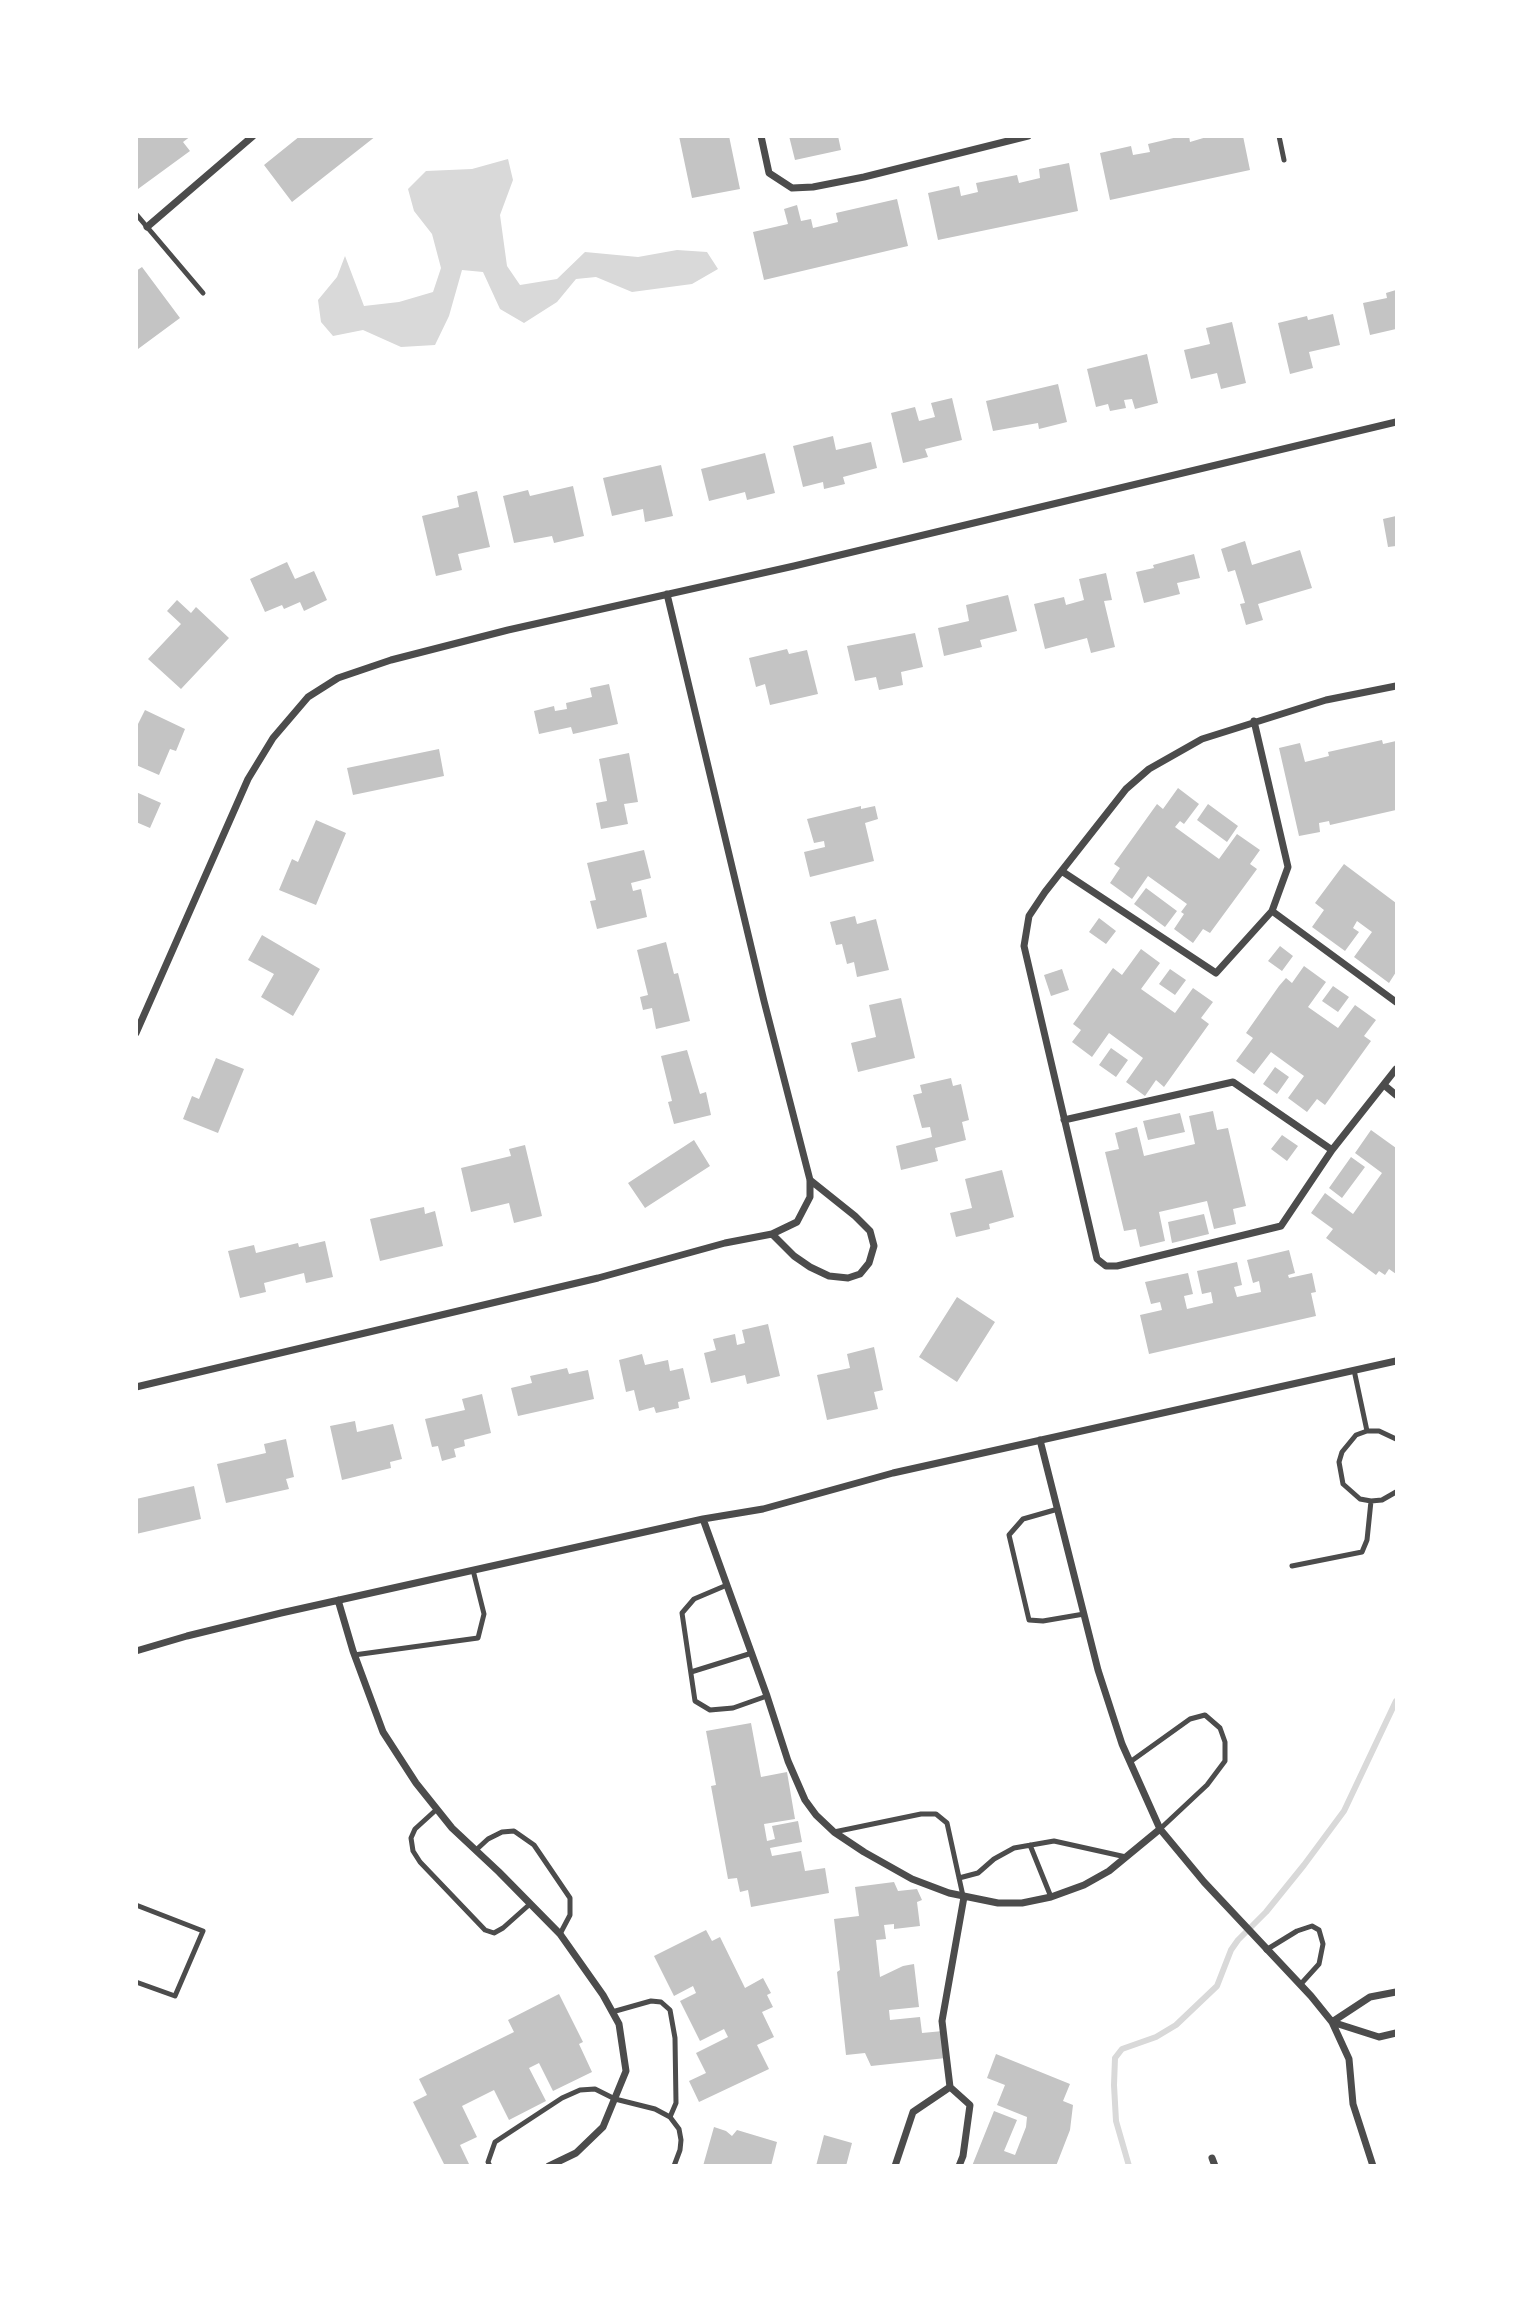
<!DOCTYPE html>
<html>
<head>
<meta charset="utf-8">
<style>
	body { margin:0 }
	#map { position:relative; width:1533px; height:2302px; overflow:hidden; background:#fff; font-family:"Crimson Pro",serif }
	canvas { display:block }
	.frame { position:absolute; inset:0; border:138px solid #fff; pointer-events:none }
</style>
</head>
<body>
<div id="map">
<canvas width="1533" height="2302"></canvas>
<div class="frame"></div>
</div>
<script>
const g = document.querySelector('canvas').getContext('2d');
g.lineJoin = 'round';
function fillPath(path, color) { g.fillStyle = color; g.fill(path, 'evenodd'); }
const poly = rows => new Path2D(rows.map(r => 'M' + r).join(''));
function strokePath(path, color, width, dash) { g.strokeStyle = color; g.lineWidth = width; g.lineCap = dash ? 'butt' : 'round'; g.setLineDash(dash || []); g.stroke(path); }
fillPath(poly([
	[508,159,513,180,500,215,507,266,520,285,557,279,585,252,638,257,677,250,707,252,718,269,692,284,632,292,596,277,576,279,557,302,524,323,500,309,483,272,462,270,449,316,435,345,401,347,363,330,333,336,321,322,318,300,337,277,345,256,364,306,399,302,433,292,441,268,432,234,414,211,408,189,426,171,472,169]
]), '#d9d9d9');
strokePath(poly([
	[1129,2166,1116,2121,1114,2085,1115,2058,1122,2049,1156,2037,1176,2025,1217,1986,1231,1950,1238,1940,1266,1912,1304,1865,1344,1811,1396,1701]
]), '#d9d9d9', 6);
fillPath(poly([
	[136,136,191,136,183,142,190,151,138,189],
	[300,136,376,136,292,202,264,165],
	[679,136,729,136,740,189,692,198],
	[789,136,838,136,841,150,795,160],
	[1182,136,1189,136,1190,142,1210,136,1243,136,1250,170,1110,200,1100,153,1131,146,1133,155,1150,152,1148,144],
	[1069,163,1078,211,938,240,928,193,959,186,961,196,978,192,976,183,1017,175,1019,183,1040,178,1039,169],
	[897,199,908,246,764,280,753,232,788,224,784,209,797,205,801,221,811,219,813,228,838,222,836,213],
	[142,267,180,318,138,349,136,271],
	[1396,290,1396,329,1370,335,1363,303,1387,298,1386,293],
	[1333,314,1340,345,1309,352,1313,368,1290,374,1278,323,1307,316,1308,320],
	[1232,322,1246,383,1221,389,1217,373,1191,379,1184,350,1210,344,1206,328],
	[1147,354,1158,403,1135,409,1132,399,1124,400,1126,408,1110,411,1108,404,1096,407,1087,369],
	[1058,384,1067,422,1039,429,1038,423,993,431,986,401],
	[952,398,962,440,925,449,928,457,903,463,891,413,915,407,919,421,935,417,931,403],
	[833,436,836,450,871,442,877,468,843,477,845,484,824,489,823,482,803,487,793,446],
	[765,453,775,493,747,500,745,492,709,501,701,469],
	[661,465,673,516,645,522,643,509,612,516,603,478],
	[573,486,584,536,554,543,552,536,514,543,503,496,528,490,530,496],
	[477,491,490,547,458,554,462,570,436,576,422,516,459,507,457,496],
	[1396,516,1396,546,1388,547,1383,519],
	[1245,541,1252,565,1300,550,1312,588,1258,604,1263,620,1246,625,1240,604,1245,603,1235,570,1228,572,1221,549],
	[1194,554,1200,578,1177,583,1180,594,1144,603,1136,572,1154,568,1153,565],
	[287,562,295,579,314,571,327,600,304,611,300,602,284,609,282,605,265,612,250,579],
	[1106,573,1112,600,1104,601,1115,647,1091,653,1087,638,1045,649,1034,604,1064,597,1066,605,1084,600,1079,579],
	[1008,595,1017,631,980,640,982,647,944,656,938,628,969,621,966,605],
	[177,600,191,613,196,607,229,638,181,689,148,659,181,624,167,611],
	[915,633,923,667,901,672,903,685,879,690,876,677,855,681,847,646],
	[787,649,789,654,807,650,818,694,770,705,765,684,756,687,749,658],
	[609,684,618,724,573,734,571,727,539,734,534,711,554,706,555,711,567,709,566,703,592,697,590,688],
	[145,710,185,729,176,751,170,749,159,775,136,765,136,728],
	[1382,740,1383,744,1396,741,1396,810,1330,825,1329,821,1319,823,1320,832,1299,836,1279,748,1300,743,1305,762,1329,756,1328,752],
	[439,749,444,776,353,795,347,768],
	[629,753,638,802,624,804,628,824,601,829,596,803,607,801,599,759],
	[1178,788,1199,804,1184,824,1180,821,1175,827,1219,859,1237,834,1260,850,1250,864,1257,869,1210,933,1203,929,1193,943,1174,929,1184,914,1181,912,1187,904,1148,876,1132,899,1110,883,1120,868,1114,864,1157,804,1163,809],
	[136,792,161,803,150,828,136,822],
	[1208,804,1238,826,1227,842,1197,820],
	[861,806,861,809,875,806,878,819,865,823,874,861,810,877,804,852,825,847,824,841,814,843,807,819],
	[316,820,346,833,316,905,279,890,292,859,298,862],
	[644,850,651,878,631,883,633,891,641,889,647,917,597,929,590,901,596,900,587,863],
	[1344,864,1396,903,1396,972,1389,983,1354,957,1372,932,1357,921,1353,928,1359,932,1345,951,1312,927,1324,910,1315,903],
	[1146,888,1177,911,1165,927,1134,904],
	[855,916,857,924,876,919,889,970,857,977,854,962,847,964,842,944,836,945,830,922],
	[1099,918,1116,931,1106,944,1089,932],
	[262,935,320,969,293,1016,261,997,274,974,248,960],
	[666,942,674,974,678,973,690,1021,656,1029,652,1008,643,1010,640,997,648,995,637,950],
	[1280,946,1293,956,1282,971,1268,961],
	[1141,949,1160,963,1141,989,1175,1013,1193,988,1213,1002,1201,1018,1209,1024,1164,1087,1156,1080,1145,1096,1126,1082,1143,1058,1109,1033,1092,1057,1072,1042,1081,1030,1073,1024,1113,968,1122,975],
	[1304,966,1326,982,1308,1007,1338,1028,1355,1005,1376,1020,1364,1036,1371,1041,1325,1105,1317,1099,1307,1112,1288,1098,1304,1076,1271,1052,1254,1074,1236,1061,1253,1038,1246,1033,1279,986,1286,978,1292,983],
	[1062,969,1069,990,1051,996,1044,975],
	[1170,969,1186,980,1175,995,1159,984],
	[1333,986,1349,997,1338,1012,1322,1001],
	[901,998,915,1058,858,1072,851,1043,876,1037,869,1005],
	[1111,1048,1128,1060,1116,1077,1099,1065],
	[687,1050,700,1094,706,1092,711,1115,674,1124,668,1102,672,1101,661,1056],
	[216,1058,244,1069,218,1133,183,1119,192,1096,199,1099],
	[1275,1067,1289,1077,1277,1094,1263,1084],
	[951,1078,953,1086,961,1084,969,1120,962,1122,966,1140,935,1148,938,1161,901,1170,896,1146,932,1137,930,1127,922,1128,913,1095,922,1093,920,1085],
	[1213,1111,1217,1130,1228,1128,1246,1206,1233,1209,1236,1224,1214,1229,1207,1201,1159,1212,1165,1241,1140,1247,1136,1229,1124,1231,1105,1152,1119,1149,1115,1133,1137,1127,1144,1156,1195,1144,1189,1116],
	[1180,1113,1185,1132,1148,1140,1143,1121],
	[1371,1130,1396,1148,1396,1274,1389,1269,1385,1275,1379,1271,1376,1275,1326,1238,1333,1229,1311,1213,1325,1193,1353,1214,1382,1173,1355,1153],
	[1282,1135,1298,1146,1287,1161,1271,1149],
	[694,1140,710,1166,645,1208,628,1183],
	[525,1145,542,1216,514,1223,509,1203,471,1212,461,1168,511,1156,509,1149],
	[1351,1157,1365,1167,1342,1198,1329,1188],
	[1002,1170,1014,1217,989,1224,990,1229,956,1237,950,1213,972,1208,965,1179],
	[424,1207,425,1214,435,1211,443,1246,380,1261,370,1219],
	[1204,1214,1209,1234,1172,1243,1168,1222],
	[325,1241,333,1277,306,1283,304,1273,264,1283,266,1292,240,1298,228,1251,254,1245,256,1253,298,1243,299,1247],
	[1289,1250,1295,1273,1288,1275,1289,1278,1312,1273,1316,1292,1311,1293,1316,1316,1149,1354,1140,1315,1162,1310,1160,1302,1151,1304,1145,1282,1188,1273,1193,1294,1184,1296,1187,1309,1213,1303,1211,1292,1202,1294,1197,1271,1237,1262,1242,1285,1234,1287,1237,1297,1261,1292,1259,1281,1253,1283,1247,1260],
	[957,1297,995,1322,957,1382,919,1357],
	[768,1324,780,1376,747,1384,745,1375,711,1383,704,1353,716,1350,713,1339,735,1334,737,1345,745,1343,742,1330],
	[874,1347,883,1390,874,1392,878,1409,827,1420,817,1375,850,1368,847,1354],
	[642,1354,645,1365,668,1360,670,1371,683,1368,690,1399,678,1402,679,1408,656,1413,654,1407,639,1411,634,1390,626,1392,619,1360],
	[567,1368,569,1374,588,1370,594,1399,518,1416,511,1388,532,1383,530,1376],
	[482,1394,491,1433,464,1440,465,1446,454,1449,456,1457,442,1461,438,1446,432,1447,425,1419,465,1410,462,1399],
	[355,1421,357,1432,393,1424,402,1459,390,1462,391,1468,342,1480,330,1426],
	[286,1439,294,1477,286,1479,289,1489,226,1503,217,1464,266,1453,264,1444],
	[194,1486,201,1519,136,1534,136,1499],
	[751,1723,761,1777,787,1772,795,1819,764,1824,767,1841,775,1839,772,1826,798,1821,802,1842,770,1848,772,1856,801,1851,805,1871,825,1868,829,1893,751,1907,748,1890,740,1892,737,1878,728,1879,711,1786,716,1785,706,1731],
	[894,1882,898,1891,917,1889,922,1900,917,1902,920,1926,894,1929,894,1924,884,1925,886,1939,876,1940,880,1977,903,1966,914,1964,919,2007,889,2010,890,2020,920,2017,922,2033,943,2031,946,2058,871,2066,865,2053,846,2055,837,1972,840,1970,834,1919,859,1916,855,1887],
	[706,1930,712,1941,720,1937,745,1988,763,1978,771,1993,767,1995,773,2007,762,2012,774,2037,757,2045,769,2069,699,2102,689,2081,706,2073,696,2053,728,2037,724,2029,700,2041,680,2001,696,1993,693,1986,674,1996,654,1956],
	[559,1994,583,2042,579,2044,592,2072,553,2091,539,2063,529,2068,546,2101,509,2120,494,2090,462,2106,477,2137,460,2145,469,2164,445,2166,413,2102,427,2095,419,2079,514,2032,508,2020],
	[996,2054,1070,2084,1063,2101,1073,2105,1070,2130,1056,2166,972,2166,994,2111,1017,2120,1004,2151,1015,2155,1026,2127,1027,2117,997,2105,1005,2085,987,2078],
	[714,2127,726,2131,732,2136,737,2130,777,2142,771,2166,703,2166],
	[824,2135,852,2143,846,2166,816,2166]
]), '#c4c4c4');
strokePath(poly([
	[1279,136,1284,160],
	[136,214,203,293],
	[1354,1370,1367,1431],
	[1396,1439,1379,1431,1367,1431,1356,1435,1342,1452,1339,1462,1343,1484,1360,1499,1371,1501,1382,1500,1396,1492],
	[1058,1509,1023,1519,1009,1535,1029,1620,1043,1621,1084,1614],
	[1292,1566,1362,1552,1367,1540,1371,1501],
	[727,1585,694,1599,682,1613,695,1701,710,1710,733,1708,767,1696],
	[354,1655,478,1638,484,1614,473,1570],
	[691,1672,752,1653],
	[1130,1762,1190,1719,1205,1715,1220,1728,1225,1742,1225,1761,1207,1785,1160,1829],
	[437,1809,415,1829,411,1838,413,1851,420,1862,485,1930,494,1933,503,1928,530,1904],
	[834,1832,921,1814,936,1814,947,1823,963,1896],
	[1030,1845,1051,1897],
	[476,1850,488,1839,502,1832,514,1831,534,1845,570,1898,570,1915,560,1934],
	[959,1878,978,1873,994,1859,1014,1848,1054,1841,1126,1857],
	[136,1905,203,1931,175,1996,136,1982],
	[1266,1950,1297,1931,1312,1926,1319,1930,1323,1944,1319,1964,1300,1985],
	[612,2012,651,2001,661,2002,670,2010,675,2038,676,2103,670,2117],
	[490,2166,488,2162,495,2142,562,2098,580,2090,595,2089,615,2099,655,2109,670,2117,679,2129,681,2140,680,2150,674,2166]
]), '#4c4c4c', 5);
strokePath(poly([
	[761,136,769,173,792,188,813,187,864,177,1028,136],
	[147,227,253,136],
	[1396,686,1326,700,1202,739,1149,769,1126,789,1045,892,1029,916,1024,946,1097,1259,1106,1266,1117,1266,1281,1226,1332,1150,1396,1069],
	[1063,872,1216,973,1272,911,1288,867,1254,721],
	[1272,911,1396,1002],
	[136,1033,248,779,273,738,308,697,338,678,391,660,508,630,794,566,1396,422],
	[1384,1085,1396,1095],
	[1064,1120,1233,1082,1332,1150],
	[772,1234,794,1256,810,1267,829,1276,848,1278,860,1274,869,1263,874,1246,870,1231,855,1216,810,1180],
	[136,1387,598,1278,725,1243,772,1234,797,1222,810,1197,810,1180,764,1001,667,594],
	[1040,1440,1098,1670,1122,1744,1160,1829,1204,1882,1311,1996,1332,2022,1349,2059,1353,2104,1373,2166],
	[703,1519,767,1696,788,1761,805,1800,816,1815,834,1832,864,1852,912,1879,949,1893,998,1903,1022,1903,1051,1897,1084,1885,1109,1871,1160,1829],
	[338,1600,353,1651,383,1732,416,1783,452,1828,499,1872,560,1934,603,1995,619,2024,626,2071,603,2127,576,2153,549,2166],
	[136,1651,187,1636,281,1613,703,1519,763,1509,893,1473,1396,1361],
	[1396,1992,1370,1997,1332,2022,1379,2037,1396,2033],
	[1212,2158,1215,2166],
	[895,2166,913,2112,950,2087],
	[959,2166,963,2156,970,2105,950,2087,942,2021,964,1897]
]), '#4c4c4c', 7);
</script>
</body>
</html>
